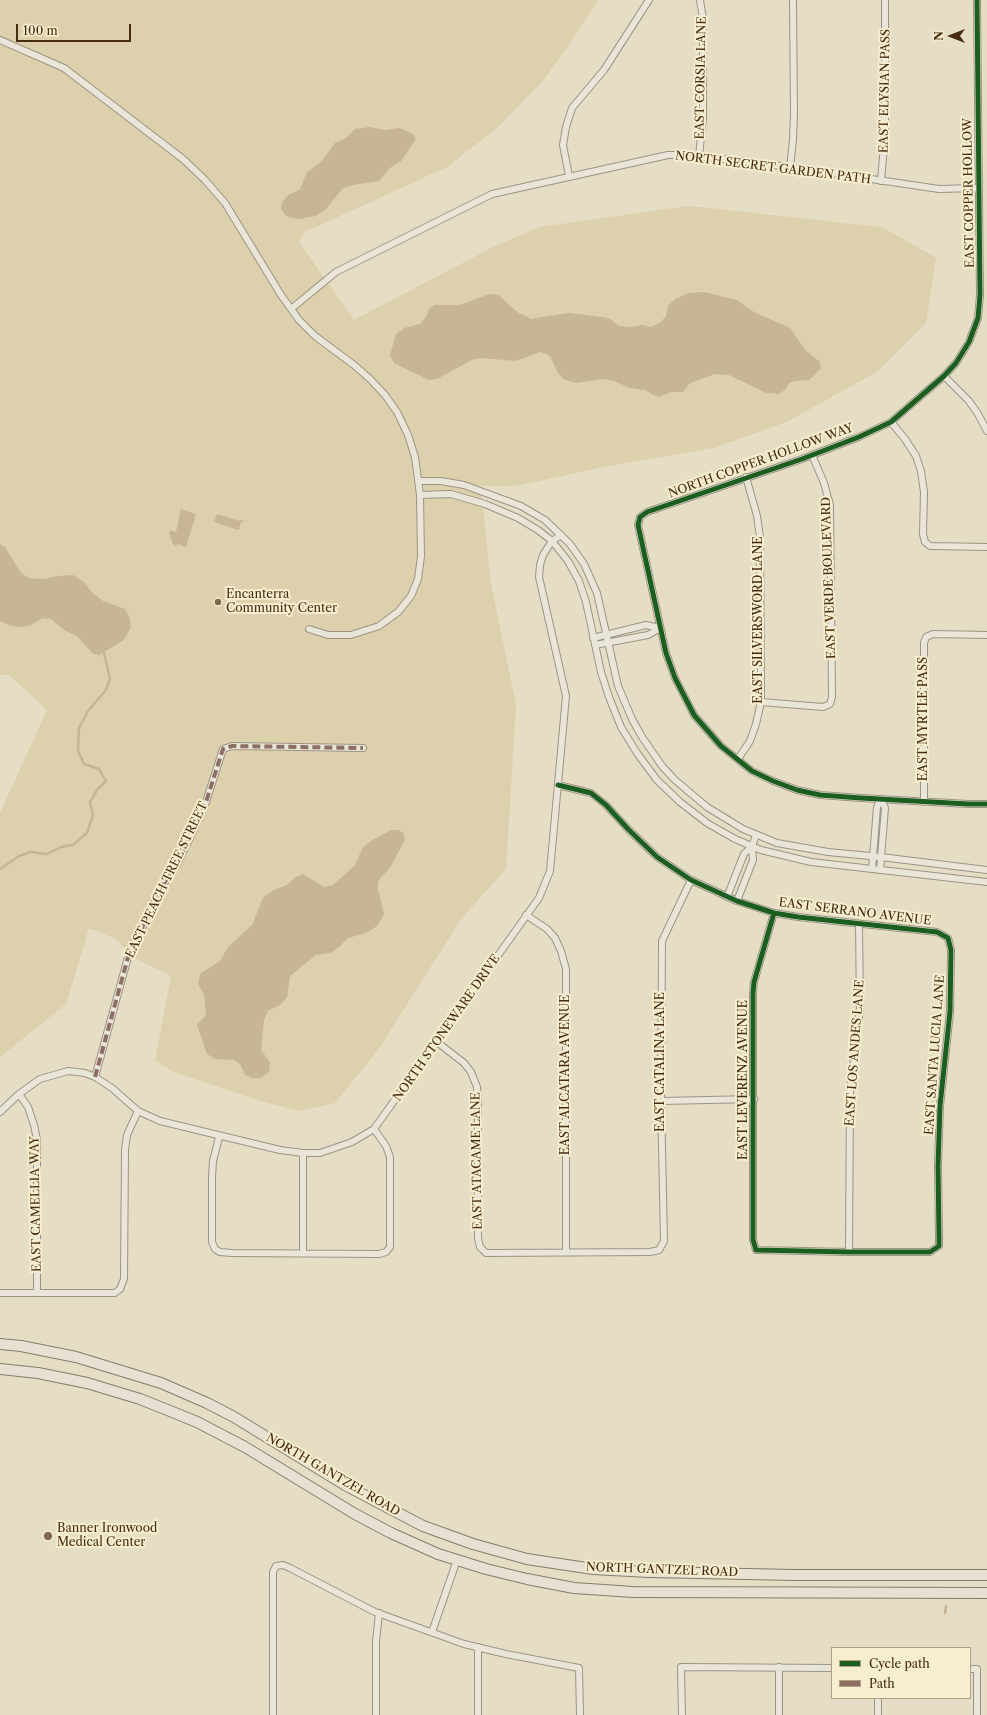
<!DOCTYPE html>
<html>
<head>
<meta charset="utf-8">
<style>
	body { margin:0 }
	#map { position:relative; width:987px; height:1715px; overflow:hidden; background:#e5ddc4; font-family:"Libre Caslon Text",serif }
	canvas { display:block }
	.legend { position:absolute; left:831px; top:1647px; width:140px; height:52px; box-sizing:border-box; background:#f7eed0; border:1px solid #b1a084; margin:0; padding:5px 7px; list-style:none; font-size:12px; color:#472b12 }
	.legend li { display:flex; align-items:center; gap:8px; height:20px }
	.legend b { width:20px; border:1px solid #b1a084 }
	.north { position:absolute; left:931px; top:16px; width:40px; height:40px; -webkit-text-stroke:3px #f7eed0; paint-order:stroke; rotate:270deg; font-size:11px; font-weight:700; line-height:16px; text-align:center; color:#472b12 }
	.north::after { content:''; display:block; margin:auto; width:14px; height:18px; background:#472b12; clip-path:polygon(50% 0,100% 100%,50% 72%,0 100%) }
	.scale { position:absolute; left:16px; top:24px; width:115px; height:18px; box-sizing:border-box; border:2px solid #472b12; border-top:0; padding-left:5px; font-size:12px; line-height:14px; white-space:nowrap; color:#472b12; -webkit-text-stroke:3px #f7eed0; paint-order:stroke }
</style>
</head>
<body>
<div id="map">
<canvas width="987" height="1715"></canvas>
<ul class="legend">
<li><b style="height:5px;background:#1b5e20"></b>Cycle path</li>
<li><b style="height:5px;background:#8d6e63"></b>Path</li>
</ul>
<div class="north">N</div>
<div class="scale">100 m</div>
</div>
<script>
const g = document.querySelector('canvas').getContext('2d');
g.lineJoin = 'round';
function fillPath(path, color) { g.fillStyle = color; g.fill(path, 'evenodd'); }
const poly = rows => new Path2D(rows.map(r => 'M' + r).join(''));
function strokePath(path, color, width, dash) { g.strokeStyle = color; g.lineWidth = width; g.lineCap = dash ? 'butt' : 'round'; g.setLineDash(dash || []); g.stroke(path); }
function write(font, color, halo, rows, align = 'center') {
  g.font = font + ' "Libre Caslon Text",serif'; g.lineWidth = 4; g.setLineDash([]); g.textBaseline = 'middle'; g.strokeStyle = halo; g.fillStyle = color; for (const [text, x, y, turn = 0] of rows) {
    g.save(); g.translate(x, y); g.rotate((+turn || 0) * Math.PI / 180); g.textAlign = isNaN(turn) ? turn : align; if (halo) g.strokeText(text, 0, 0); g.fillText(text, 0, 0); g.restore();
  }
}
fillPath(poly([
	[0,0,598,0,568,46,543,81,496,129,447,167,305,232,299,242,354,320,497,245,540,227,689,206,882,227,936,258,926,323,877,372,786,422,714,448,608,466,515,486,481,486,491,584,516,705,506,869,461,919,378,1050,335,1103,299,1111,261,1101,174,1072,155,1061,171,976,134,958,116,939,89,928,66,1004,0,1057,0,813,47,710,9,675,0,675]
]), '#dcd0ad');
fillPath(poly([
	[370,127,385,130,400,128,413,134,416,139,401,161,390,168,379,181,353,185,343,188,326,209,316,216,299,219,291,218,285,215,281,208,283,201,287,196,300,189,307,172,321,162,335,143,347,137,355,129],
	[704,292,737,300,754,312,790,328,806,351,819,361,821,368,809,380,795,381,789,383,786,389,779,394,766,393,729,375,715,374,690,383,683,392,672,392,659,397,651,394,645,390,630,388,614,381,603,379,576,383,563,379,558,373,551,358,547,354,540,352,516,361,481,358,472,360,437,379,429,380,394,363,390,355,396,334,404,328,420,324,426,317,429,309,435,305,460,305,489,294,499,295,517,312,531,319,568,313,602,317,610,319,619,326,632,327,642,325,651,327,660,323,666,316,668,306,675,299,689,293],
	[181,509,196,514,186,547,177,544,177,546,173,544,169,534,170,530,176,532],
	[217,514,239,521,240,520,245,521,241,522,239,530,214,522],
	[0,544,5,547,21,573,29,578,44,579,58,576,73,575,84,582,91,591,103,601,125,609,129,616,131,627,124,640,99,655,93,654,77,636,66,631,51,619,43,618,29,626,19,627,11,626,0,621],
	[391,830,399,830,404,834,405,840,390,868,380,878,378,883,378,889,384,914,377,926,366,933,348,938,339,947,331,953,316,955,290,976,287,997,280,1005,268,1011,264,1020,261,1050,270,1062,269,1072,261,1078,252,1078,245,1075,240,1064,234,1060,215,1059,207,1054,197,1025,206,1015,204,995,198,984,200,974,220,961,228,947,252,925,263,898,272,891,287,885,296,877,303,874,324,887,333,885,355,865,362,849,369,842]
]), '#c6b694');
strokePath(poly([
	[0,869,19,856,30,852,47,854,61,847,73,845,87,833,93,815,90,802,97,790,106,781,99,769,84,764,78,751,79,728,88,711,106,690,110,679,104,653],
	[945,1613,946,1606]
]), '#c6b694', 2.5);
const minor = poly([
	[977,0,980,295,978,318,969,342,956,363,944,376,891,422,859,437,802,459,647,512,640,517,638,525,666,653,675,678,694,715,721,746,752,771,773,781,797,790,820,795,861,798,968,804,987,804],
	[0,40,64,68,183,159,205,180,225,203,281,295,299,320,315,336,354,365,370,379,385,395,397,412,408,435,415,457,420,495,421,556,418,579,411,596,398,612,379,626,351,635,328,635,309,629],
	[699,156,703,118,703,19,700,0],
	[790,167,793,140,794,114,793,0],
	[569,176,563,145,566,127,572,108,604,70,649,0],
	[881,181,885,133,885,0],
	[291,309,336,272,492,194,668,155,688,155,790,167,939,189,978,188],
	[944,376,969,401,978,414,987,431],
	[891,422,905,439,916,456,921,471,924,492,923,534,925,542,930,546,987,547],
	[419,481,441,481,464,485,521,506,545,520,570,544,584,564,597,593,618,686,632,719,642,737,662,766,675,780,707,807,743,829,777,843,828,852,881,857,987,870],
	[420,495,451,494,485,504,518,518,538,530,552,541,568,561,579,581,586,602,601,672,609,697,621,727,637,753,657,780,680,802,707,823,735,839,761,850,811,862,987,882],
	[593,638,646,625,660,628],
	[595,645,648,635,660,628],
	[761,702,823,707,830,704,832,697,830,505,824,483,812,455],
	[738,759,750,741,756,724,761,702,760,537,757,516,746,477],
	[558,785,591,793,606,805,628,829,657,857,691,880,737,901,774,913,798,917,937,932,948,938,951,950,950,1012,940,1106,938,1166,939,1237,939,1246,930,1252,849,1252,756,1250,753,1240,753,993,754,982,774,913],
	[924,802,924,643,926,637,933,634,987,635],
	[872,869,877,807,881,799],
	[880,870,885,808,881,799],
	[727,897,744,854,752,846],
	[737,901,753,860,752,846,756,835],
	[526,915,547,929,555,938,561,951,566,969,566,1252],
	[437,1042,464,1063,471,1072,477,1087,478,1109,478,1238,480,1247,486,1253,650,1252,659,1250,664,1241,661,1101,662,941,691,880],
	[95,1077,130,950,152,909,160,889,177,864,189,840,206,802,223,749,232,746,363,748],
	[19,1094,28,1107,34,1125,37,1140,37,1293],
	[661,1101,754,1099],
	[0,1112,19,1094,40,1079,68,1071,85,1073,95,1077,112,1088,138,1111,160,1121,280,1150,303,1153,320,1153,352,1142,374,1129,539,898,550,871,566,696,539,577,540,565,543,555,552,541,561,535],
	[219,1137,213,1161,212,1177,212,1242,215,1249,220,1252,232,1253,379,1254,386,1252,390,1247,390,1157,386,1146,374,1129],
	[303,1153,303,1253],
	[849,1252,850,1093,860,1008,859,925],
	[0,1293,115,1293,120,1289,124,1279,125,1150,127,1135,138,1111],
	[432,1632,457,1560],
	[970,1669,977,1669,977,1715],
	[878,1698,878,1715],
	[273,1715,273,1572,276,1566,283,1565,290,1568,375,1612,464,1644,506,1654,579,1668,580,1715],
	[376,1715,376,1641,379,1613],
	[478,1715,478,1647],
	[682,1715,681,1667,832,1668],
	[779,1715,779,1667]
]);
const primary = poly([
	[0,1344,21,1346,76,1357,161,1383,207,1403,234,1417,345,1485,423,1526,473,1544,527,1559,593,1569,649,1572,794,1575,987,1575],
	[0,1369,38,1373,87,1383,140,1399,170,1411,197,1422,245,1447,355,1514,391,1533,438,1554,486,1569,527,1579,574,1588,633,1592,987,1593]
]);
strokePath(minor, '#9c9483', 8);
strokePath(primary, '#857c6b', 12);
strokePath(minor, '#e9e6d9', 6);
strokePath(primary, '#e6e1d2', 10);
strokePath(poly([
	[95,1077,130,950,152,909,160,889,177,864,189,840,206,802,223,749,232,746,363,748]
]), '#8d6e63', 4, [8, 4]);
strokePath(poly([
	[977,0,980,295,978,318,969,342,956,363,944,376,891,422,859,437,802,459,647,512,640,517,638,525,666,653,675,678,694,715,721,746,752,771,773,781,797,790,820,795,861,798,968,804,987,804],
	[558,785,591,793,606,805,628,829,657,857,691,880,737,901,774,913,798,917,937,932,948,938,951,950,950,1012,940,1106,938,1166,939,1237,939,1246,930,1252,849,1252,756,1250,753,1240,753,993,754,982,774,913]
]), '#1b5e20', 5);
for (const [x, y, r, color] of [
	[218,602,4,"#7e6950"],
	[48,1536,5,"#7e6950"]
]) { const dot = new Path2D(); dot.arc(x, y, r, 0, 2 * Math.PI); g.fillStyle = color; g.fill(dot); strokePath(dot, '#f7eed0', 1.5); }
write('12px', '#472b12', '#f7eed0', [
	["EAST CORSIA LANE",701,78,-89],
	["EAST ELYSIAN PASS",885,91,-89],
	["NORTH SECRET GARDEN PATH",773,168,7],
	["EAST COPPER HOLLOW",969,193,-91],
	["NORTH COPPER HOLLOW WAY",761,461,-20],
	["EAST VERDE BOULEVARD",829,578,-92],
	["EAST SILVERSWORD LANE",759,620,-90],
	["EAST MYRTLE PASS",924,719,-90],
	["EAST PEACH TREE STREET",167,880,-64],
	["EAST SERRANO AVENUE",855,912,7],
	["NORTH STONEWARE DRIVE",447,1028,-55],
	["EAST LOS ANDES LANE",855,1053,-86],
	["EAST SANTA LUCIA LANE",935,1055,-86],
	["EAST CATALINA LANE",661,1062,-90],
	["EAST ALCATARA AVENUE",566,1075,-90],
	["EAST LEVERENZ AVENUE",744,1080,-90],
	["EAST ATACAME LANE",477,1161,-91],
	["EAST CAMELLIA WAY",36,1204,-91],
	["NORTH GANTZEL ROAD",333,1475,30],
	["NORTH GANTZEL ROAD",662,1570,2]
]);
write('12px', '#472b12', '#f7eed0', [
	["Encanterra",226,595],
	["Community Center",226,609],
	["Banner Ironwood",57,1529],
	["Medical Center",57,1543]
], 'left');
</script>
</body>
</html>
